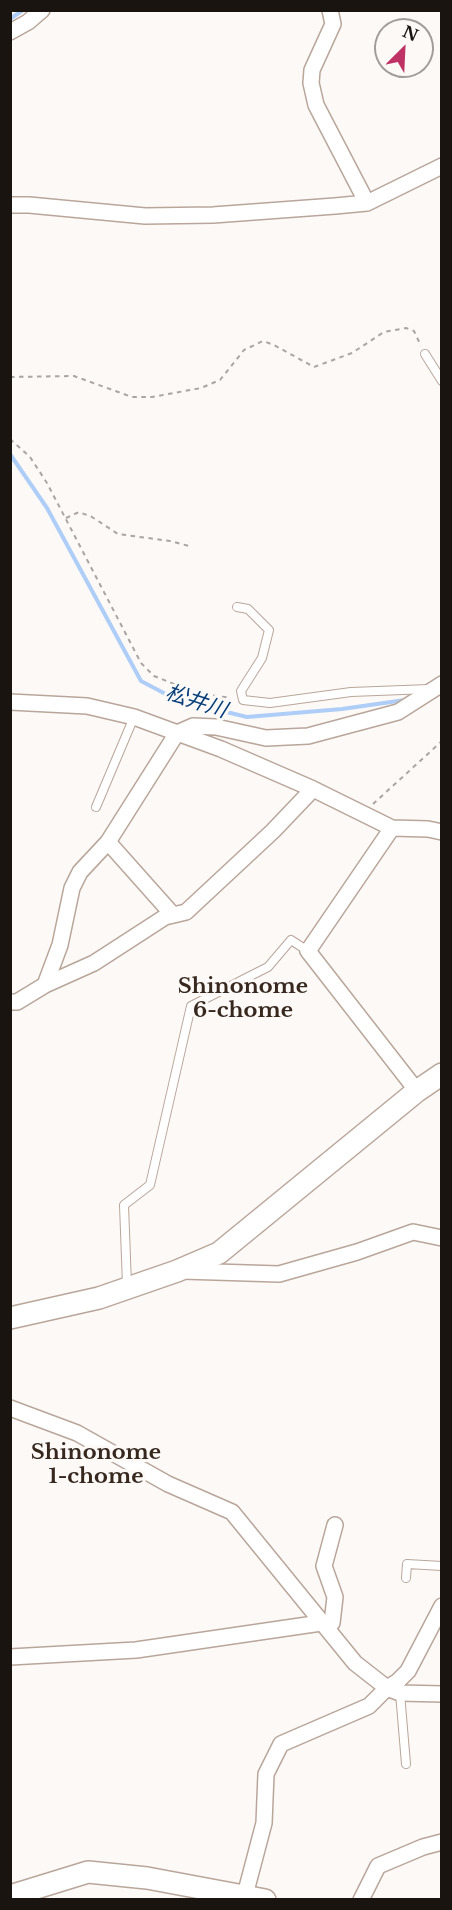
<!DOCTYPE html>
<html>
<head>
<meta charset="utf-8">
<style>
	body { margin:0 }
	#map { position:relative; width:452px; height:1910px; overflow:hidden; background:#fdf9f7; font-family:"Libre Baskerville",serif }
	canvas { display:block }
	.frame { position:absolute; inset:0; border:12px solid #1a1410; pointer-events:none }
	.north { position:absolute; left:374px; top:18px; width:60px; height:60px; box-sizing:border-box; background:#fdf9f7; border:2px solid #a29d9b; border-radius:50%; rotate:24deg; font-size:16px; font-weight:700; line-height:24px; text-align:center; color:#1a1410 }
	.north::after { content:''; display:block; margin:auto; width:21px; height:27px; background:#bf3264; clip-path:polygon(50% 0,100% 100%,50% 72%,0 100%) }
</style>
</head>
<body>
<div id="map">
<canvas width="452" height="1910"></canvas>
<div class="frame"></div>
<div class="north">N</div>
</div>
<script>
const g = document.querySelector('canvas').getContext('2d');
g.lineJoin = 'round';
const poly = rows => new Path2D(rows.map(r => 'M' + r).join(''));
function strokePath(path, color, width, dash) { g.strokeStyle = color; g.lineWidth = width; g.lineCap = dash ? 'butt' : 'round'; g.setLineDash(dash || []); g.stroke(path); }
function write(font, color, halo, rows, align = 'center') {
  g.font = font + ' "Libre Baskerville","Noto Sans JP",serif'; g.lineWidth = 6; g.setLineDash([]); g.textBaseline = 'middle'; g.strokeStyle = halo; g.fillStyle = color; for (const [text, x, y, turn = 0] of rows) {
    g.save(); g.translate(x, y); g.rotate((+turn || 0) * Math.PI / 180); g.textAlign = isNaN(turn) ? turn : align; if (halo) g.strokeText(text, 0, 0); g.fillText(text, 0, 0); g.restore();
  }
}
strokePath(poly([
	[10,19,23,10],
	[10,454,47,508,141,681,177,700,247,717,342,709,405,700]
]), '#aecef8', 4);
const lane = poly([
	[425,354,442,381],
	[237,607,248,609,269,630,262,658,241,691,243,700,270,703,351,692,429,689],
	[96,807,134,717],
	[127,1285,124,1205,150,1185,191,1006,268,967,291,940,308,951],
	[406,1578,407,1564,442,1566],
	[400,1693,406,1764]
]);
const street = poly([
	[330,10,333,24,312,70,311,83,316,105,367,203],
	[10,32,28,22,42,10],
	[10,205,29,205,145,216,213,215,335,206,367,203,442,166],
	[10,702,87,706,134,717,221,749,313,789,392,828,428,829,442,832],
	[392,828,308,951,417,1091],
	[108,842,173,915],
	[45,985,60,945,72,888,80,872,108,842,177,733,193,726,216,727,266,738,308,736,398,712,442,684],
	[10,1002,17,1002,45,985,94,963,165,917,186,912,273,831,313,789],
	[183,1271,279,1274,357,1252,413,1232,442,1238],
	[10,1408,77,1433,168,1484,232,1512,355,1663,387,1688,400,1693,442,1694],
	[10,1657,136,1650,321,1623,332,1623,335,1597,324,1566,335,1525],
	[245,1895,264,1823,266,1774,281,1744,369,1706,387,1688,397,1682,408,1671,442,1606],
	[361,1900,378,1866,423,1847,442,1842]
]);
const secondary = poly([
	[10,1318,99,1298,177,1271,219,1253,417,1091,442,1074],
	[10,1896,88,1872,147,1878,265,1900]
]);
strokePath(lane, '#b9a69b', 10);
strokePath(street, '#b9a69b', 18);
strokePath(secondary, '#b9a69b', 24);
strokePath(poly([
	[10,377,74,376,132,397,152,397,201,388,220,380,244,350,263,341,274,345,314,367,352,353,384,332,406,328,414,331,421,346],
	[10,439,30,457,47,483,141,663,154,676,197,693,231,698],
	[66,518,79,512,92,517,118,534,170,541,189,546],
	[373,804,442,741]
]), '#aaa5a2', 2, [4.5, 4.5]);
strokePath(lane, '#fff', 8);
strokePath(street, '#fff', 15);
strokePath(secondary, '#fff', 21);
write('italic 21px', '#053e7a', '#fdf9f7', [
	["松井川",196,702,18]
]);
write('bold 21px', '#36281f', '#fdf9f7', [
	["Shinonome",243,987],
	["6-chome",243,1011],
	["Shinonome",96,1453],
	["1-chome",96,1477]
]);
</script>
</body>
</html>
